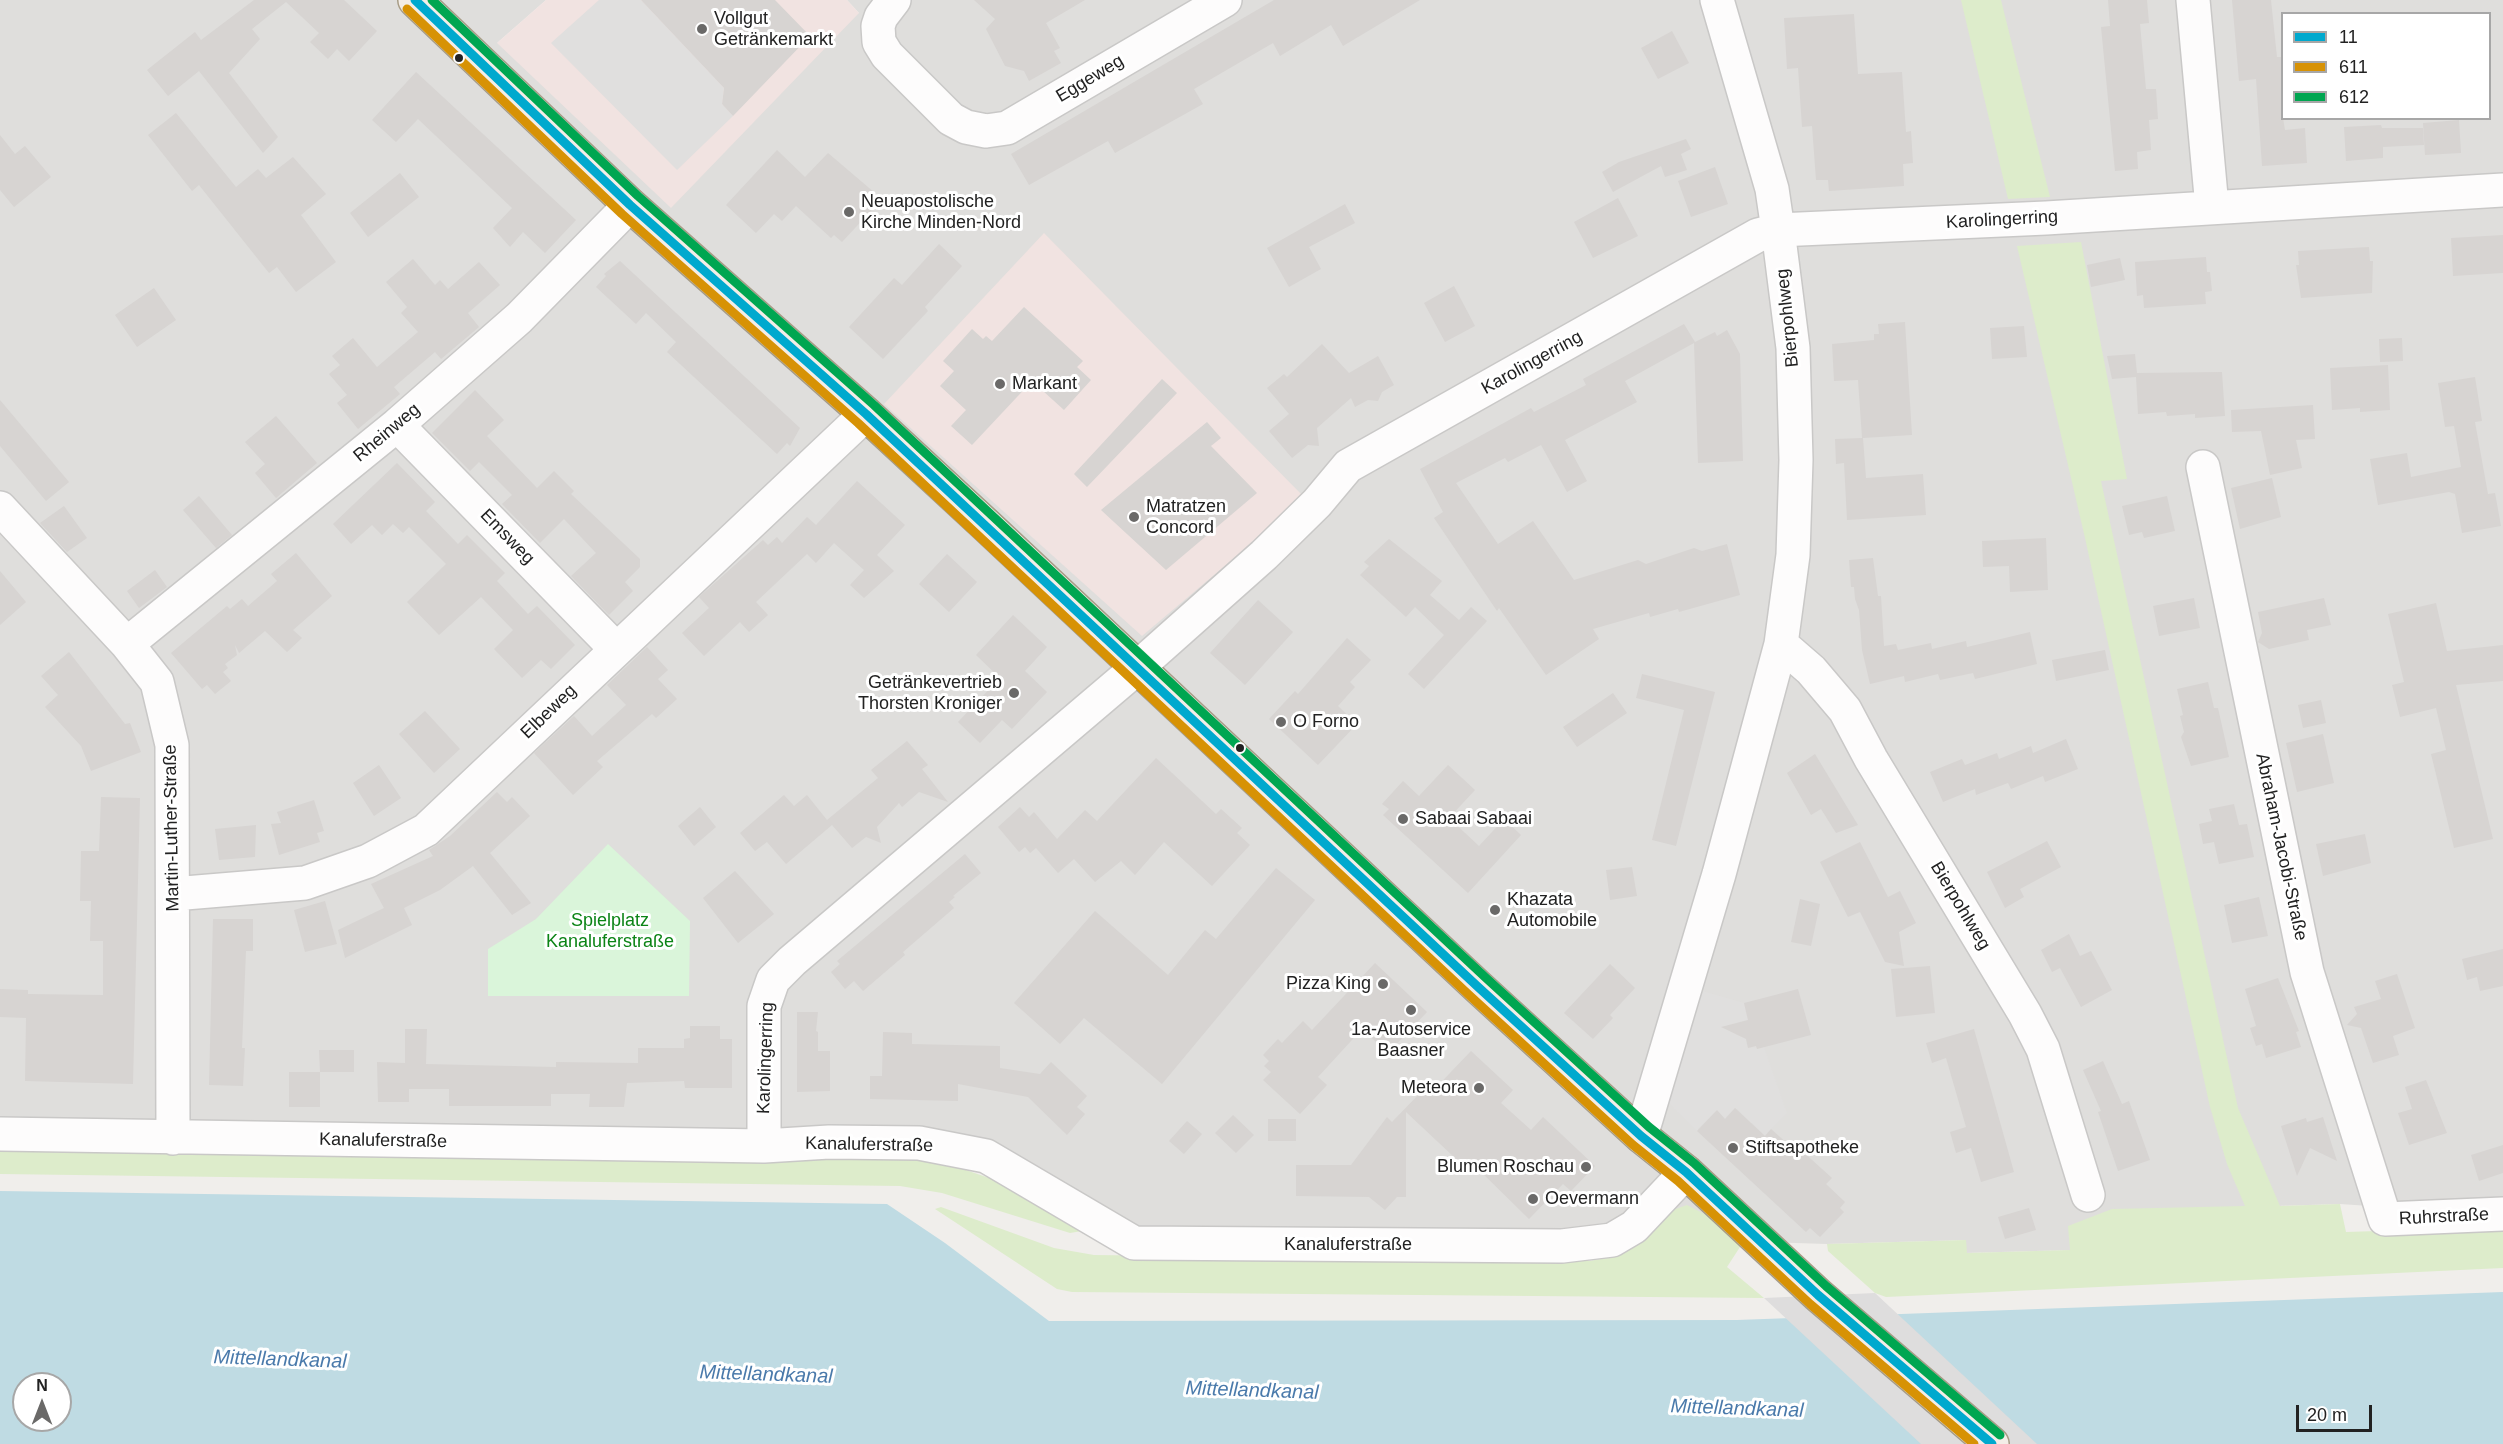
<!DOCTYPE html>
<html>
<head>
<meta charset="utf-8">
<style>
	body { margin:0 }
	#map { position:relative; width:2503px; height:1444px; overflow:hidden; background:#f0eeeb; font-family:Helvetica,sans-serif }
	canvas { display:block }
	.legend { position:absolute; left:2281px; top:12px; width:210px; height:108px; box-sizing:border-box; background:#fff; border:2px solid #a7a7a7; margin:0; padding:8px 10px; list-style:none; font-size:18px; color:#222 }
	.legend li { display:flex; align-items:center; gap:12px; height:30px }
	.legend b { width:30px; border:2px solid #a7a7a7 }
	.north { position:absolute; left:12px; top:1372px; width:60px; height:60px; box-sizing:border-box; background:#fff; border:2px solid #a7a7a7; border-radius:50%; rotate:0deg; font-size:16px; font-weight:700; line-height:24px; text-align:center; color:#222 }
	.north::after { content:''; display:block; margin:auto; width:21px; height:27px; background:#6a6968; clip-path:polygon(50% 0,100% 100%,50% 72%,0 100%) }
	.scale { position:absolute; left:2296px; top:1405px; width:76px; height:27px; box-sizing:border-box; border:3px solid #222; border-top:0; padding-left:8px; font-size:18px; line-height:21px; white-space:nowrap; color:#222; -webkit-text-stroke:4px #fff; paint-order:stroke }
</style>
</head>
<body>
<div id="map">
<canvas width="2503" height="1444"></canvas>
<ul class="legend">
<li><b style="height:8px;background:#00a9ce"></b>11</li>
<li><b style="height:8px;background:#d79205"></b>611</li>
<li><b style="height:8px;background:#00a651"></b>612</li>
</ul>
<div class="north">N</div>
<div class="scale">20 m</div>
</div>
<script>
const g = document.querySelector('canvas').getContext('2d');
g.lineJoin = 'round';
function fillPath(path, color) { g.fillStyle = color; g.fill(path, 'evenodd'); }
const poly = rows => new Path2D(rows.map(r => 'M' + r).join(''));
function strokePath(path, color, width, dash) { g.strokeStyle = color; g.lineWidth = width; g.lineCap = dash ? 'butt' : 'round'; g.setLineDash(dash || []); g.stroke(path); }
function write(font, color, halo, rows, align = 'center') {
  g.font = font + ' Helvetica,sans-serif'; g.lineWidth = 6; g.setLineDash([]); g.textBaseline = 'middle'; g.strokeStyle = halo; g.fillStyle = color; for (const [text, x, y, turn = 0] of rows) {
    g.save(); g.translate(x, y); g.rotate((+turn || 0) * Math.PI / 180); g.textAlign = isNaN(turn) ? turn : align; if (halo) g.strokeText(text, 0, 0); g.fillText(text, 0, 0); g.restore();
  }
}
fillPath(poly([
	[0,0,546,0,497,43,859,13,847,0,2503,0,2503,1206,2428,1210,2340,1204,2245,1207,2071,1250,1966,1253,1965,1240,1827,1244,1607,1237,1131,1229,992,1145,942,1130,786,1132,0,1124],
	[2282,14,2490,14,2490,118,2282,118]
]), '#dfdedc');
fillPath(poly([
	[546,0,847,0,859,13,671,208,497,43],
	[1044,233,1305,498,1142,636,884,404]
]), '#f1e3e1');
fillPath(poly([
	[1961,0,2001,0,2050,197,2008,199],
	[2081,242,2127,479,2101,481,2238,1108,2280,1206,2340,1204,2346,1232,2503,1227,2503,1268,1886,1297,1875,1293,1828,1251,1827,1244,1966,1240,1967,1253,2070,1250,2068,1226,2112,1209,2245,1206,2227,1164,2210,1107,2085,538,2017,246],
	[0,1147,437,1156,922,1160,951,1165,998,1181,1088,1230,1070,1233,942,1193,900,1186,0,1174],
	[1687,1205,1712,1218,1740,1247,1727,1267,1764,1298,1072,1292,1057,1289,935,1209,941,1207,1054,1248,1094,1255,1589,1261,1618,1256,1637,1241,1664,1213]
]), '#ddeccb');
fillPath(poly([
	[608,844,690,921,689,996,488,996,488,949,536,919]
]), '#daf5da');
fillPath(poly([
	[599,0,641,0,724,88,722,104,733,116,677,170,551,43],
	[1695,989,1744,1003,1748,1020,1736,1023,1735,1034,1741,1037,1752,1033,1753,1038,1746,1040,1748,1048,1764,1047,1787,1113,1765,1136,1735,1108,1725,1119,1716,1111,1697,1131,1665,1100]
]), '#e0dfde');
fillPath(poly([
	[0,1191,887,1204,945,1243,1049,1321,1737,1320,2503,1292,2503,1444,0,1444],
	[24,1384,60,1384,60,1420,24,1420]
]), '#bfdbe3');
fillPath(poly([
	[1875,1293,2037,1444,1921,1444,1764,1298]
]), '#dedddd');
fillPath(poly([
	[254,0,344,0,377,31,349,61,337,49,328,59,310,42,319,33,286,2,252,29,260,39,229,73,278,137,263,153,199,71,168,96,147,70,195,32,201,40],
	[641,0,775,0,810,36,733,116,722,104,724,88],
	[974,0,1085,0,1046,23,1060,48,1054,51,1061,63,1029,81,1024,71,1005,66,986,29,995,19],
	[1274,0,1420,0,1343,46,1331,25,1280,56,1273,43,1194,89,1203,104,1115,153,1108,141,1029,185,1011,154],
	[2108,0,2147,0,2149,23,2140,24,2146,89,2156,89,2158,119,2149,120,2151,150,2137,152,2138,169,2115,171,2101,27,2110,26],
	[2232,0,2271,0,2277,57,2283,57,2283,118,2285,130,2305,128,2307,163,2262,166,2256,79,2239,81],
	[1854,14,1858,74,1902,72,1906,132,1911,131,1913,163,1903,164,1904,186,1829,191,1828,180,1816,180,1812,126,1802,127,1798,68,1787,69,1784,18],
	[1672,31,1689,63,1658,79,1641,48],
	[416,72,576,220,545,253,523,232,510,247,493,228,512,208,418,119,396,142,372,120],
	[176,113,236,187,258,169,266,178,293,157,326,194,301,215,336,262,296,292,277,267,269,273,199,185,192,191,148,135],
	[2459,120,2461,153,2425,155,2423,123],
	[2381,125,2382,128,2423,128,2424,145,2383,147,2383,158,2346,161,2344,127],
	[0,135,15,154,25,146,51,177,14,207,0,190],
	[1686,139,1691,149,1681,154,1687,170,1665,177,1661,166,1613,192,1602,172,1619,162],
	[777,150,805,177,828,153,882,199,842,242,834,235,831,238,796,206,782,221,774,214,756,233,726,205],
	[1715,167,1728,204,1691,217,1678,181],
	[400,173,419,197,368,237,350,213],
	[1618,198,1638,236,1593,258,1574,222],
	[1345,204,1355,223,1309,247,1321,269,1289,287,1267,248],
	[2503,235,2503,273,2453,276,2451,238],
	[939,244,962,266,925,307,928,311,883,359,849,327,894,278,902,285],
	[2369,247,2370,261,2373,261,2372,293,2301,298,2296,265,2299,265,2298,251],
	[2206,257,2207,272,2210,272,2212,291,2205,292,2206,304,2144,308,2143,295,2137,296,2135,262],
	[2120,258,2125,280,2091,287,2087,265],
	[413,259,435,285,440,280,448,289,479,262,500,285,468,313,479,327,441,359,435,352,394,387,400,394,358,429,337,403,347,395,329,374,340,365,332,356,353,338,377,367,418,332,401,313,407,307,386,282],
	[620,261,800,428,790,446,787,443,777,454,667,352,676,342,646,313,636,324,596,287,606,276,604,274],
	[1454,286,1475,326,1445,342,1424,303],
	[154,288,176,320,137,347,115,315],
	[1024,307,1083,361,1077,367,1091,380,1064,410,1032,381,972,445,951,426,966,410,940,386,954,371,943,361,972,329,983,339,986,336,992,341],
	[1905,322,1912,435,1863,438,1866,478,1923,474,1926,515,1847,520,1844,463,1836,464,1835,439,1862,438,1858,380,1834,381,1832,344,1874,340,1874,334,1879,334,1878,324],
	[1684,324,1695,342,1715,332,1717,336,1727,330,1740,354,1743,461,1698,463,1694,343,1625,381,1637,402,1565,440,1587,481,1567,492,1541,445,1508,462,1505,458,1456,483,1498,544,1533,521,1574,580,1638,560,1646,564,1694,548,1702,551,1727,544,1740,595,1679,612,1678,609,1650,617,1649,613,1593,629,1599,639,1546,675,1499,608,1497,611,1434,518,1443,512,1420,469,1531,408,1534,412,1586,385,1583,379],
	[2024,326,2027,357,1992,359,1990,328],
	[2402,338,2403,361,2380,362,2379,339],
	[1322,344,1349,373,1378,356,1394,385,1382,392,1378,401,1368,400,1355,407,1351,398,1317,428,1319,446,1308,445,1292,458,1269,431,1289,414,1267,388,1284,374,1287,377],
	[2135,354,2137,373,2222,372,2225,416,2195,418,2195,414,2167,416,2166,412,2138,414,2136,377,2112,379,2107,356],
	[2388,365,2390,410,2360,412,2360,408,2332,410,2330,368],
	[2475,377,2482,421,2475,422,2488,494,2495,493,2501,526,2462,533,2455,494,2449,492,2378,505,2370,459,2407,453,2411,477,2461,467,2454,426,2445,427,2438,383],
	[1162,379,1177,393,1087,487,1074,474],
	[475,390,504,420,487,436,537,488,554,471,574,491,571,494,640,559,640,567,625,582,633,591,609,615,571,576,596,553,564,519,540,543,502,504,512,495,479,462,470,471,432,433],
	[0,400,69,482,46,501,0,446],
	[2313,405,2315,439,2296,440,2302,468,2270,475,2261,431,2232,432,2231,410],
	[276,416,317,463,276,498,255,473,265,464,245,442],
	[1207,422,1221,438,1211,446,1257,493,1166,570,1101,510],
	[397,463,435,502,426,511,458,544,467,535,505,573,497,581,528,614,537,606,575,645,551,669,541,660,522,678,494,649,513,630,481,597,439,635,407,602,446,564,409,527,403,533,393,524,382,535,372,525,351,544,333,524],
	[2272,478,2281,517,2240,529,2231,488],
	[857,481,905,525,877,555,894,571,864,598,850,585,864,570,834,543,816,563,807,554,756,602,768,615,749,632,740,622,704,656,682,633,709,608,699,597,763,540,768,545,777,537,782,543,807,517,816,525],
	[199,496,232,535,216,548,183,510],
	[2167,496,2175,531,2144,538,2142,532,2129,535,2122,506],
	[64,506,87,538,67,552,40,523],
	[2046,538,2048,590,2010,592,2009,566,1983,567,1982,541],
	[1389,539,1442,581,1430,595,1459,620,1471,607,1487,621,1424,689,1408,674,1444,635,1415,607,1406,617,1360,575,1369,566,1364,562],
	[296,553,332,596,293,630,302,638,287,652,265,631,239,653,235,645,237,655,225,664,228,668,223,672,231,681,215,694,207,685,202,689,171,653,227,606,230,609,242,599,248,606,277,581,271,574],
	[947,554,977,582,949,612,919,584],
	[1873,558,1878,596,1881,596,1884,646,1896,644,1898,650,1931,643,1932,649,1966,641,1967,647,2030,632,2037,664,1975,679,1973,673,1940,680,1938,674,1905,682,1904,676,1870,684,1862,650,1859,610,1855,599,1854,587,1851,587,1849,560],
	[155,570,167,587,139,608,127,591],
	[0,571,26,602,0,625],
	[2194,598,2200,628,2159,636,2153,606],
	[2324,598,2331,625,2307,630,2309,640,2269,649,2258,642,2262,633,2258,612],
	[1258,600,1293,632,1245,685,1210,653],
	[2436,603,2447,651,2503,645,2503,681,2456,685,2493,839,2454,848,2431,754,2446,750,2436,708,2400,717,2392,685,2404,682,2388,614],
	[1013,615,1047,647,1025,671,1047,692,1012,729,1002,720,980,743,958,722,1000,678,976,655],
	[1347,638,1371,660,1350,682,1355,687,1338,706,1357,724,1318,765,1269,719,1295,691,1298,694],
	[647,647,668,670,658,679,677,699,656,718,652,714,597,761,603,767,573,795,534,753,574,716,592,736,626,705,607,685],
	[2105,650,2109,670,2056,681,2052,660],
	[69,652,125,724,130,723,141,752,91,771,81,746,45,707,58,695,41,676],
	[1642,674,1715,692,1676,846,1652,840,1684,710,1636,698],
	[2208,682,2214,708,2218,708,2229,757,2191,766,2181,737,2184,732,2180,716,2183,715,2177,689],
	[1613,693,1627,713,1577,747,1563,727],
	[2321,700,2326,723,2303,728,2298,705],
	[425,711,460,749,434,773,399,734],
	[2323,734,2334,783,2297,792,2286,743],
	[2066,739,2078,769,2045,782,2043,776,2011,789,2008,783,1976,795,1975,789,1943,802,1930,772,1962,759,1965,765,1997,753,1999,759,2031,746,2033,753],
	[907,741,928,765,922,769,948,802,919,792,902,807,899,803,877,827,881,843,866,837,852,848,832,825,786,864,767,842,755,851,740,833,784,795,794,806,807,795,827,820,878,778,871,770],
	[1815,754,1858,825,1836,833,1821,809,1811,815,1787,773],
	[1156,758,1216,814,1221,809,1242,828,1237,833,1250,845,1212,886,1164,842,1135,875,1121,861,1095,882,1074,859,1058,873,1036,848,1030,853,1025,847,1019,852,998,827,1020,807,1029,817,1034,812,1057,839,1085,810,1097,821],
	[379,765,401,798,374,816,353,783],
	[1448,765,1475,790,1449,818,1479,846,1504,819,1521,835,1468,893,1383,815,1389,809,1382,804,1403,781,1419,796],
	[497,792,507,802,512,797,530,816,490,853,531,903,512,915,473,866,440,890,404,908,412,925,345,958,338,930,384,908,371,884,433,856,429,850,450,836],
	[101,797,140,798,133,1084,25,1081,26,1018,0,1017,0,989,28,990,28,994,103,995,103,941,90,941,91,901,80,901,81,851,99,851],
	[314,800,324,831,317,833,320,842,279,855,271,824,281,823,277,812],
	[2234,804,2239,825,2247,824,2254,857,2219,864,2214,842,2203,844,2199,824,2212,821,2209,809],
	[700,807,716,827,694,846,678,826],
	[256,825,255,857,219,860,215,829],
	[2365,834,2371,863,2323,876,2316,844],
	[2047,841,2061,867,2020,889,2024,897,2005,908,1987,872],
	[1860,842,1888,897,1900,891,1916,923,1899,932,1904,966,1885,962,1860,912,1848,917,1820,862],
	[965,854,981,873,953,896,955,897,949,902,954,908,903,952,905,955,863,991,854,981,845,989,831,972,840,964,837,961],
	[1632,867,1637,896,1610,900,1606,870],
	[1276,868,1315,900,1162,1084,1084,1018,1060,1044,1014,1003,1095,911,1168,975,1205,930,1216,939],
	[735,871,774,914,738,943,703,898],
	[2259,897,2268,936,2232,943,2224,905],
	[1800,899,1820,904,1811,946,1791,942],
	[325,901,337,944,305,952,294,910],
	[213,919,253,919,253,951,246,951,242,1048,245,1048,243,1086,209,1085],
	[2069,934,2080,956,2091,951,2112,990,2081,1007,2060,968,2052,972,2041,950],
	[2503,949,2503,986,2480,991,2477,977,2467,980,2462,959],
	[1375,963,1427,1012,1388,1053,1362,1029,1318,1077,1327,1085,1300,1114,1263,1080,1271,1072,1264,1066,1269,1061,1263,1055,1278,1039,1282,1043,1303,1021,1312,1030],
	[1610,964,1635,988,1610,1015,1613,1018,1593,1039,1564,1013],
	[1930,966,1935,1013,1896,1017,1891,969],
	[2397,974,2415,1028,2393,1036,2399,1055,2373,1063,2361,1028,2347,1025,2357,1014,2354,1007,2381,999,2375,981],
	[2278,978,2299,1031,2296,1032,2301,1047,2266,1058,2262,1044,2256,1046,2250,1028,2256,1026,2245,989],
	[1798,989,1811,1035,1757,1049,1756,1046,1748,1048,1746,1039,1721,1027,1748,1020,1744,1003],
	[797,1012,818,1012,816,1031,818,1032,818,1051,830,1051,830,1091,797,1092],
	[690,1026,720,1026,720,1039,732,1039,732,1088,685,1088,684,1081,627,1083,624,1107,589,1107,590,1094,551,1094,551,1106,449,1106,449,1089,409,1089,409,1102,378,1102,377,1062,405,1063,405,1029,427,1029,426,1064,556,1067,556,1062,638,1063,638,1048,684,1048,684,1039,690,1038],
	[1974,1029,2014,1172,1981,1182,1971,1148,1956,1153,1950,1132,1966,1127,1946,1058,1932,1063,1926,1043],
	[883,1032,912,1033,912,1044,1000,1046,1000,1068,1040,1074,1051,1062,1087,1096,1077,1107,1085,1114,1067,1135,1028,1097,958,1084,958,1101,870,1099,870,1076,882,1076],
	[319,1050,354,1050,354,1072,320,1072],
	[1471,1051,1513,1090,1501,1103,1531,1130,1543,1117,1595,1166,1571,1191,1563,1184,1529,1219,1475,1166,1470,1172,1406,1112,1406,1197,1397,1197,1385,1210,1369,1197,1296,1196,1296,1165,1351,1165,1387,1117,1392,1122,1422,1091,1428,1096],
	[2103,1061,2122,1104,2129,1101,2150,1160,2118,1171,2098,1112,2101,1111,2083,1070],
	[289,1072,320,1072,320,1107,289,1107],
	[2426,1080,2447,1133,2409,1145,2398,1113,2412,1109,2405,1087],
	[1735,1108,1765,1136,1771,1129,1798,1153,1801,1150,1832,1178,1826,1184,1845,1202,1840,1208,1844,1212,1820,1237,1810,1228,1806,1232,1697,1131,1717,1110,1725,1119],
	[1233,1115,1254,1135,1236,1153,1215,1133],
	[2323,1117,2337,1161,2310,1148,2297,1176,2281,1126,2306,1118,2307,1122],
	[1268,1119,1296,1119,1296,1141,1268,1141],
	[1187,1121,1202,1134,1184,1154,1169,1141],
	[2503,1145,2503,1173,2479,1181,2471,1155],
	[2029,1208,2036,1230,2005,1239,1998,1217]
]), '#d7d4d2');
const minor = poly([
	[894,0,881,17,878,26,879,42,887,55,951,119,966,127,986,131,1007,128,1225,0],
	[2193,0,2212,207],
	[397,425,616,649],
	[2203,467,2307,972,2385,1219,2503,1214],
	[0,508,127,644,157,682,172,745,173,1138],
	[127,644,397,425,519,318,630,205],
	[1781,644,1811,670,1845,710,1871,759,2025,1014,2043,1049,2088,1195],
	[173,894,305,883,368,861,426,830,866,414],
	[0,1134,764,1146,829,1142,919,1143,986,1156,1134,1243,1562,1246,1612,1240,1634,1227,1686,1172],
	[1641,1136,1719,874,1781,644,1793,555,1796,460,1793,348,1778,230,1772,189,1717,0],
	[764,1146,764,1006,773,980,792,961,1138,667,1264,555,1317,503,1348,466,1758,235,1778,230,2046,218,2503,190]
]);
const major = poly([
	[415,0,630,205,866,414,987,526,1477,986,1641,1136,1686,1172,1818,1295,1992,1444]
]);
strokePath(minor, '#c9c8c7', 36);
strokePath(major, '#a79c86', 36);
strokePath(minor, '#fdfcfc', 33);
strokePath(major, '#f3ede7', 33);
strokePath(poly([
	[415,0,630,205,866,414,1477,986,1641,1136,1686,1172,1818,1295,1992,1444]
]), '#00a9ce', 9);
strokePath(poly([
	[407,9,622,214,858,423,1469,995,1633,1145,1678,1181,1810,1304,1974,1444]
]), '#d79205', 9);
strokePath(poly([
	[432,0,638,196,874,405,1485,977,1649,1127,1694,1163,1826,1286,2000,1435]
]), '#00a651', 9);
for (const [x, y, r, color] of [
	[702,29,6,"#6a6968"],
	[459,58,5,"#222"],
	[849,212,6,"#6a6968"],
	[1000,384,6,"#6a6968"],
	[1134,517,6,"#6a6968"],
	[1014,693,6,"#6a6968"],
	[1281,722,6,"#6a6968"],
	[1240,748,5,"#222"],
	[1403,819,6,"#6a6968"],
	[1495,910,6,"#6a6968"],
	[1383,984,6,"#6a6968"],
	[1411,1010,6,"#6a6968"],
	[1479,1088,6,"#6a6968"],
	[1733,1148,6,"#6a6968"],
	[1586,1167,6,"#6a6968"],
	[1533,1199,6,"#6a6968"]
]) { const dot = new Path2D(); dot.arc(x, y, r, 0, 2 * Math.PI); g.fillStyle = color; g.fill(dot); strokePath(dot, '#fff', 2); }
write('18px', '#222', '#fff', [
	["Vollgut",714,19],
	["Getränkemarkt",714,40],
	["Neuapostolische",861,202],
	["Kirche Minden-Nord",861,223],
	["Markant",1012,384],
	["Matratzen",1146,507],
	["Concord",1146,528],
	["Getränkevertrieb",1002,683,"right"],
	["Thorsten Kroniger",1002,704,"right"],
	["O Forno",1293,722],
	["Sabaai Sabaai",1415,819],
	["Khazata",1507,900],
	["Automobile",1507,921],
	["Pizza King",1371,984,"right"],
	["1a-Autoservice",1411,1030,"center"],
	["Baasner",1411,1051,"center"],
	["Meteora",1467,1088,"right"],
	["Stiftsapotheke",1745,1148],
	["Blumen Roschau",1574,1167,"right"],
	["Oevermann",1545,1199]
], 'left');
write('18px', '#222', '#fff', [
	["Eggeweg",1090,79,-31],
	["Karolingerring",2002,220,-3],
	["Bierpohlweg",1788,318,-96],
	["Karolingerring",1532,363,-29],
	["Rheinweg",387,433,-40],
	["Emsweg",507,537,46],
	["Elbeweg",549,712,-44],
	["Martin-Luther-Straße",172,828,-91],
	["Abraham-Jacobi-Straße",2281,847,78],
	["Bierpohlweg",1960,906,59],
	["Karolingerring",766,1058,-88],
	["Kanaluferstraße",383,1141,1],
	["Kanaluferstraße",869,1145,1],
	["Ruhrstraße",2444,1217,-3],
	["Kanaluferstraße",1348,1245]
]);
write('18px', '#0c8416', '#fff', [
	["Spielplatz",610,921],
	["Kanaluferstraße",610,942]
]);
write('italic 20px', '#4a7aab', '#fff', [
	["Mittellandkanal",280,1360,2],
	["Mittellandkanal",766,1375,2],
	["Mittellandkanal",1252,1391,2],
	["Mittellandkanal",1737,1409,2]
]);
</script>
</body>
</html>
